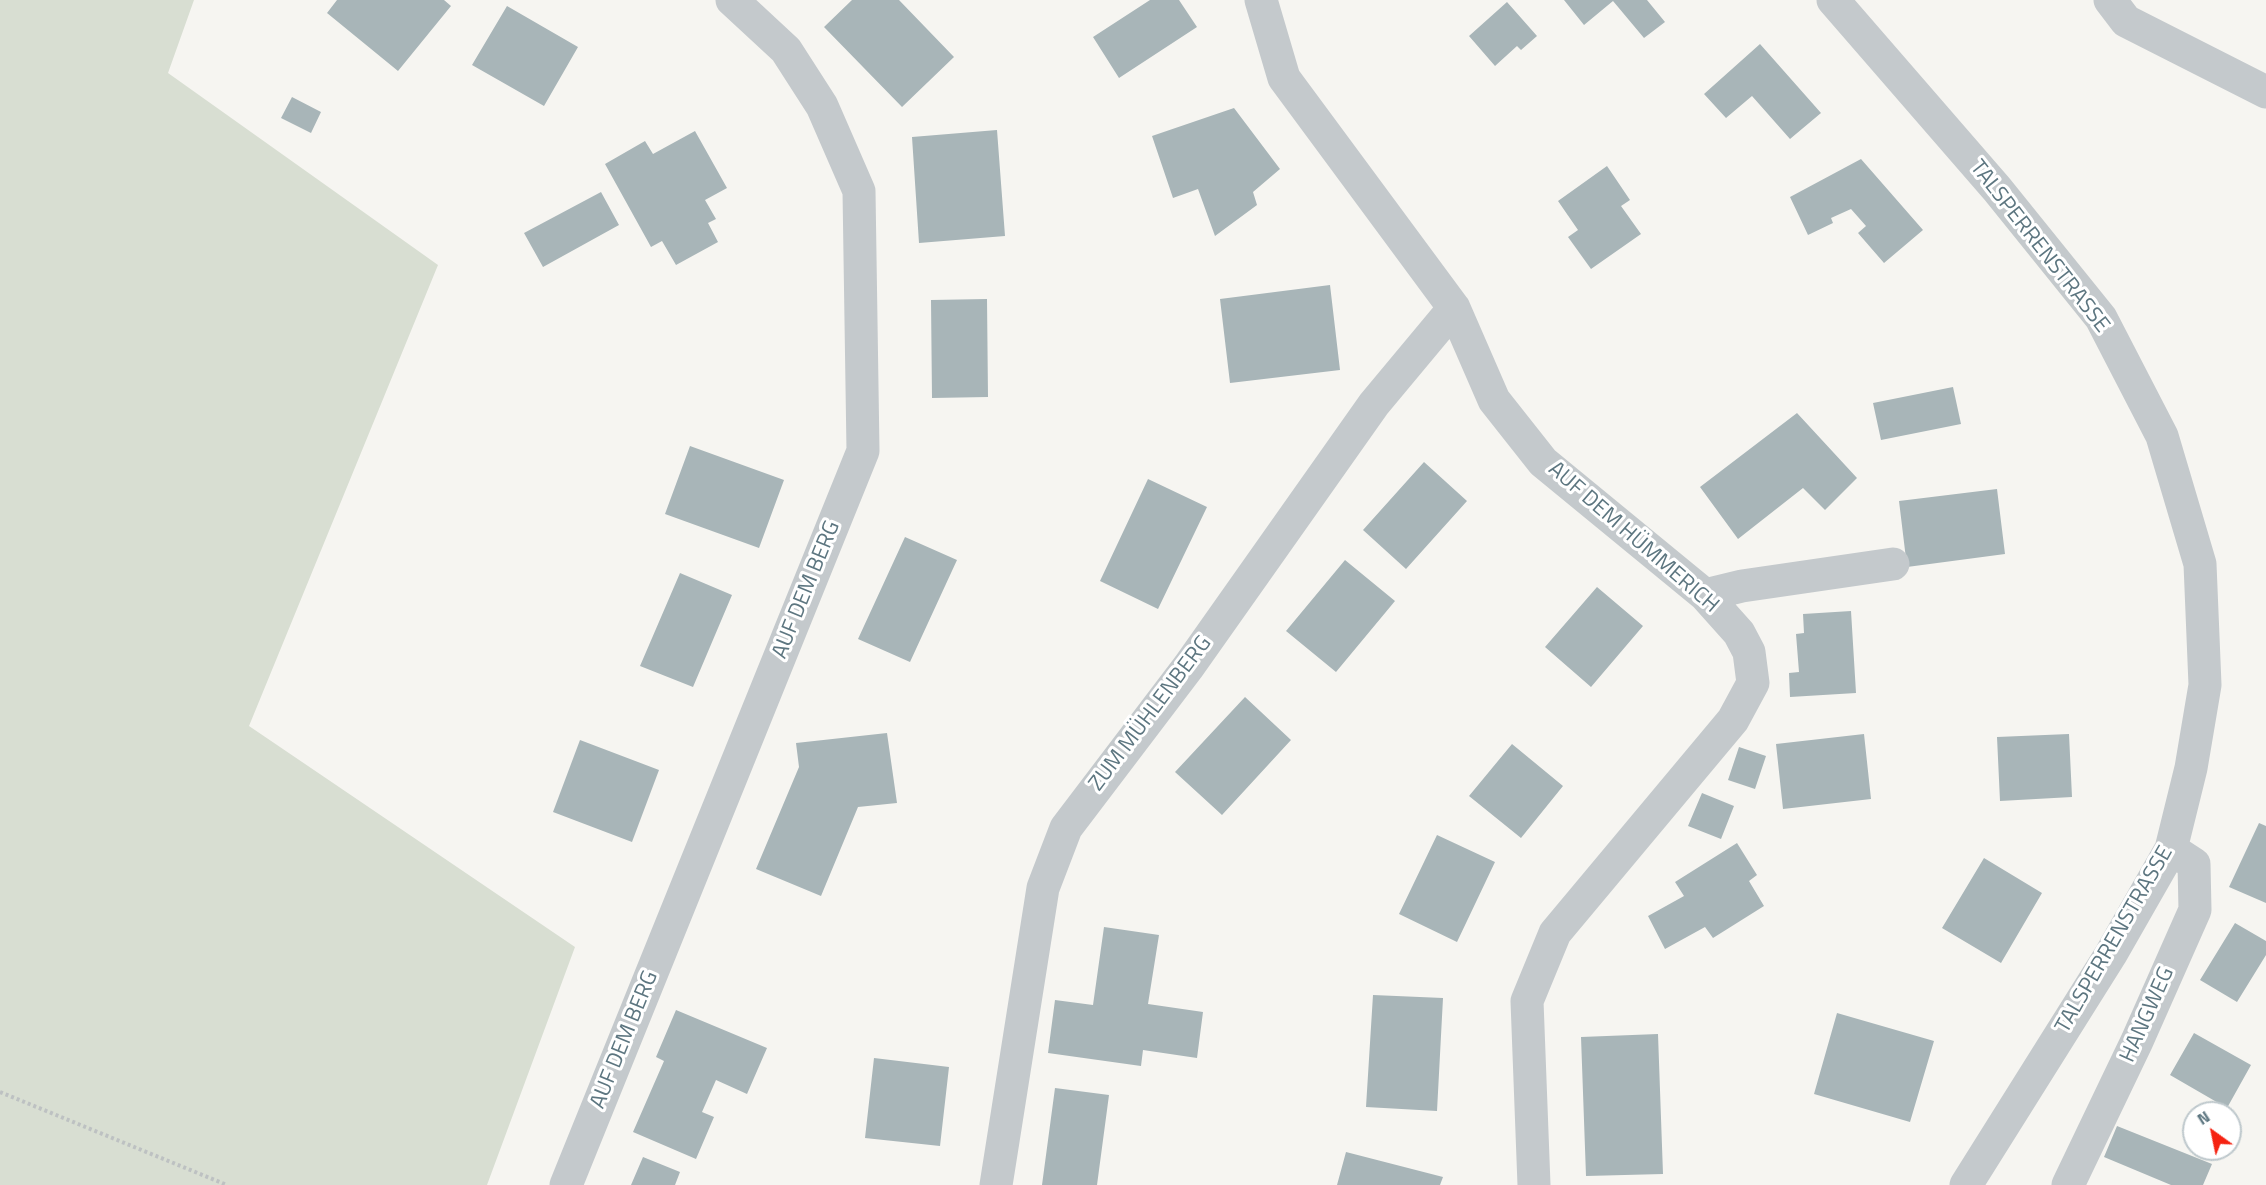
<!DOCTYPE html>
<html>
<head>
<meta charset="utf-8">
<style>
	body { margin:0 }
	#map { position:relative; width:2266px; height:1185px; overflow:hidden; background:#f6f5f1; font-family:"Titillium Web",sans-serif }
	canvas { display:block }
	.north { position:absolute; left:2182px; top:1101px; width:60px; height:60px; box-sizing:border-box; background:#fff; border:2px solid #bec8cc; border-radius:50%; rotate:327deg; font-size:16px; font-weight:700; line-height:24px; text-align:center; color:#5d7680 }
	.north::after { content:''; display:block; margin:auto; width:21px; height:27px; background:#f52312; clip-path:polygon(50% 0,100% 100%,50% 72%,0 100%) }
</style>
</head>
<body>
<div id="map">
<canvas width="2266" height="1185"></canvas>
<div class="north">N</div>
</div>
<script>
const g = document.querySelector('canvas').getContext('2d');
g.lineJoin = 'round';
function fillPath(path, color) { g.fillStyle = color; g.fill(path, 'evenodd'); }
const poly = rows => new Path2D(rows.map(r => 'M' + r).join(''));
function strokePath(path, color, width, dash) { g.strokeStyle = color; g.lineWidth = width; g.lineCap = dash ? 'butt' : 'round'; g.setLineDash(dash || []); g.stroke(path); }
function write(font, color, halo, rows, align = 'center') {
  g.font = font + ' "Titillium Web",sans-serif'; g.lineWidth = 6; g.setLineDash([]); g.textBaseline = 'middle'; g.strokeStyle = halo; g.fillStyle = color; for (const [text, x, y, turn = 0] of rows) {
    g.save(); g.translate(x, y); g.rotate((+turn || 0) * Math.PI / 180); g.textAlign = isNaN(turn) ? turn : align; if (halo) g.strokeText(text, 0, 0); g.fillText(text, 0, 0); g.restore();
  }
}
fillPath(poly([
	[0,0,194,0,168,73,438,265,249,726,575,947,487,1185,0,1185]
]), '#d8ded2');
fillPath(poly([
	[337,0,444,0,451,6,398,71,327,13],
	[852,0,899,0,954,57,902,107,824,27],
	[1150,0,1179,0,1197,27,1119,78,1093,37],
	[1564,0,1647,0,1665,22,1644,38,1613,1,1584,25],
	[1507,2,1537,36,1521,50,1517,46,1495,66,1469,36],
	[507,6,578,47,544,106,472,65],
	[1760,44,1821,113,1790,139,1752,96,1726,118,1704,94],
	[292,97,321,112,311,133,281,118],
	[1234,108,1280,169,1253,192,1257,205,1215,236,1198,189,1173,198,1152,136],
	[997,130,1005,236,919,243,912,137],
	[695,131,727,188,705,200,716,219,708,223,718,242,676,265,662,241,651,247,605,164,645,141,653,154],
	[1861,159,1923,230,1884,263,1858,233,1866,226,1851,209,1831,218,1833,223,1808,235,1790,197],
	[1607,166,1630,200,1621,206,1641,234,1591,269,1568,237,1578,230,1558,201],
	[601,192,619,225,543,267,524,233],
	[1330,285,1340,370,1230,383,1220,299],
	[987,299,988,397,932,398,931,300],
	[1953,387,1961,424,1881,440,1873,403],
	[1797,413,1857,478,1825,510,1803,488,1738,539,1700,487],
	[690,446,784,480,759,548,665,514],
	[1424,462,1467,501,1406,569,1363,530],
	[1148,479,1207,507,1158,609,1100,581],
	[1997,489,2005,554,1907,567,1899,501],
	[905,537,957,560,910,662,858,639],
	[1345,560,1395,601,1336,672,1286,631],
	[680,573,732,595,693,687,640,666],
	[1597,587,1643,626,1591,687,1545,647],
	[1851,611,1856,693,1790,697,1789,673,1799,672,1796,634,1804,633,1803,614],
	[1245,697,1291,740,1222,815,1175,772],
	[887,733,897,803,858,807,821,896,756,869,799,767,796,743],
	[1864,734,1871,799,1783,809,1776,744],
	[2069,734,2072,797,2000,801,1997,737],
	[580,740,659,770,632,842,553,812],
	[1512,744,1563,786,1521,838,1469,796],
	[1739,747,1766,756,1755,789,1728,780],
	[1702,793,1734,806,1721,839,1688,826],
	[2259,823,2266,826,2266,903,2229,887],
	[1437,835,1495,862,1457,942,1399,914],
	[1737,843,1757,875,1749,881,1764,906,1713,938,1705,927,1665,949,1648,916,1684,896,1675,882],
	[1984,858,2042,893,2001,963,1942,928],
	[2235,923,2266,941,2266,955,2237,1002,2200,980],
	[1104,927,1159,935,1148,1004,1203,1012,1197,1058,1143,1050,1141,1066,1048,1053,1055,1000,1093,1005],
	[1373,995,1443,998,1437,1111,1366,1107],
	[676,1010,767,1048,747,1094,716,1080,702,1112,714,1117,696,1159,633,1132,664,1061,656,1057],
	[1837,1013,1934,1041,1910,1122,1814,1094],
	[2194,1033,2251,1065,2227,1108,2170,1075],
	[1658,1034,1663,1174,1586,1176,1581,1037],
	[874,1058,949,1067,940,1146,865,1138],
	[1055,1088,1109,1095,1097,1185,1042,1185],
	[2117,1126,2212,1164,2203,1185,2171,1185,2104,1157],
	[1346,1152,1443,1177,1440,1185,1337,1185],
	[643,1157,680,1172,675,1185,631,1185]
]), '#a8b5b8');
strokePath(poly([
	[0,1092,227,1185]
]), '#bdc1c2', 4, [3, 3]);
strokePath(poly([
	[1261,0,1284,78,1454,308,1494,400,1543,462,1705,595,1739,633,1749,652,1753,683,1733,720,1555,933,1527,1001,1534,1185],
	[1833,0,1997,189,2101,318,2162,436,2200,564,2205,685,2191,768,2171,849,2111,954,1966,1185],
	[2110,0,2126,21,2266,92],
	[1705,595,1742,586,1893,564],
	[566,1185,863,451,859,191,822,106,786,50,732,0],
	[996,1185,1043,888,1066,828,1189,666,1374,404,1454,308],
	[2068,1185,2137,1041,2195,910,2194,864,2171,849]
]), '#c4c9cc', 33);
write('22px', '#5d7680', '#fff', [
	["TALSPERRENSTRASSE",2039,247,52],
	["AUF DEM HÜMMERICH",1633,538,41],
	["AUF DEM BERG",807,590,-68],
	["ZUM MÜHLENBERG",1151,714,-53],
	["TALSPERRENSTRASSE",2115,940,-60],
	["HANGWEG",2148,1015,-66],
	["AUF DEM BERG",625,1040,-68]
]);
</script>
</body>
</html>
